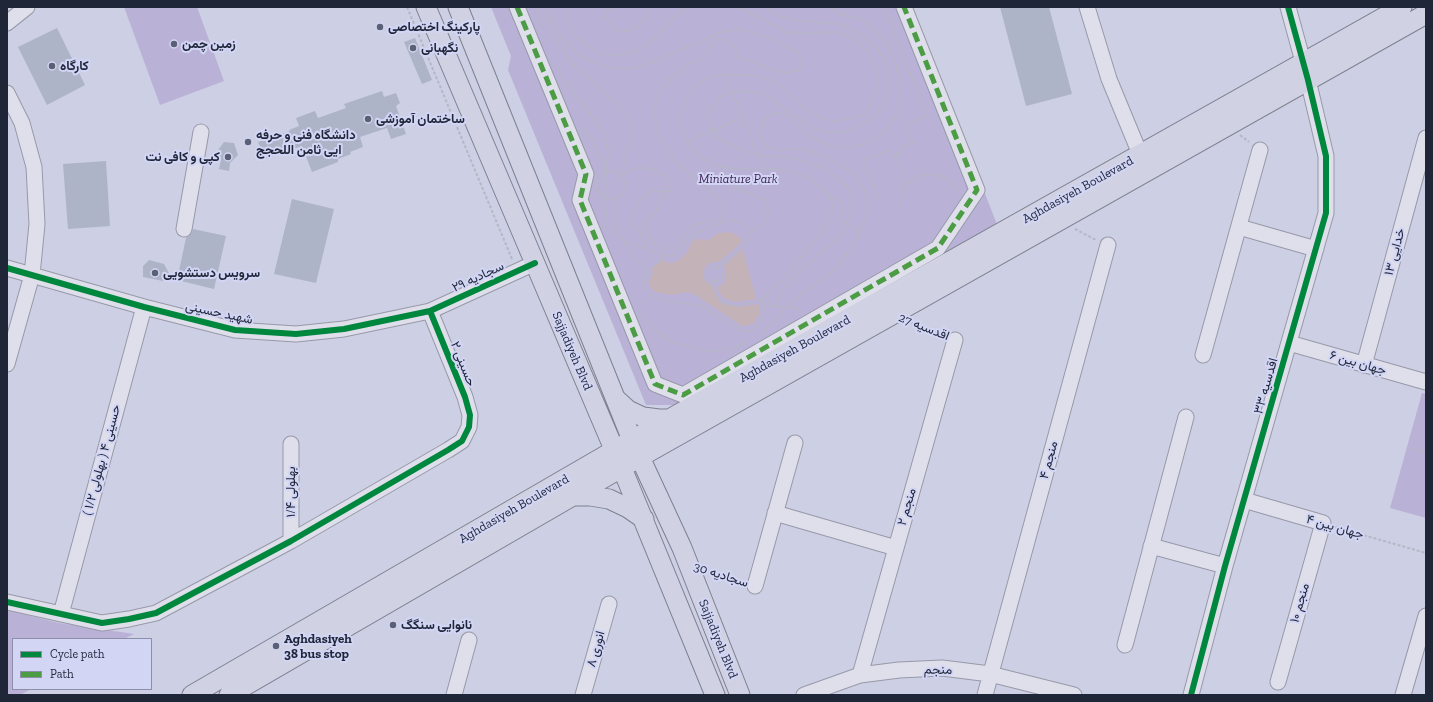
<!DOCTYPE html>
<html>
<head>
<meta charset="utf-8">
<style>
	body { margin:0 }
	#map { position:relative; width:1433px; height:702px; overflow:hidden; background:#cdcfe4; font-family:"Zilla Slab",serif }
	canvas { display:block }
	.frame { position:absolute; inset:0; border:8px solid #1e2638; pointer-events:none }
	.legend { position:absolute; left:12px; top:638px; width:140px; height:52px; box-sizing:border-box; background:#d3d5f5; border:1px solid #8b8fa9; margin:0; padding:5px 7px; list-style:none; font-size:12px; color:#1e2638 }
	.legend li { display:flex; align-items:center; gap:8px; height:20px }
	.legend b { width:20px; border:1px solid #8b8fa9 }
</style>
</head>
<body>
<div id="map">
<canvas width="1433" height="702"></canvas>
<div class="frame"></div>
<ul class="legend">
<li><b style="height:5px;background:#00873e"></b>Cycle path</li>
<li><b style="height:5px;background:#4c9c44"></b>Path</li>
</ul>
</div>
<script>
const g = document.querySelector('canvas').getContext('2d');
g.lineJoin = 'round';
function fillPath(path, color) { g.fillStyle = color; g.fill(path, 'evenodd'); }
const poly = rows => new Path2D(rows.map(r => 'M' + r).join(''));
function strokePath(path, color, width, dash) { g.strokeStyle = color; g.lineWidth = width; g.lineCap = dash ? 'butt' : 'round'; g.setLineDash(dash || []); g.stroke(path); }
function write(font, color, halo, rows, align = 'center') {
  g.font = font + ' "Zilla Slab",Vazirmatn,serif'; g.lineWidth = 4; g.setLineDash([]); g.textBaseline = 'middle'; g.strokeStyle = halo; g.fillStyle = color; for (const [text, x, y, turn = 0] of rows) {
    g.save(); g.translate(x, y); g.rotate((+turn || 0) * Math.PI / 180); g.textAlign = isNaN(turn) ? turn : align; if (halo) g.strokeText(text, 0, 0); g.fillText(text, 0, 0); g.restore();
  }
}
fillPath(poly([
	[124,7,197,7,224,81,160,105],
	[491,7,912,7,998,227,689,405,646,405,508,70,511,56],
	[1422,393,1426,394,1426,518,1390,508],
	[7,610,59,623,134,634,124,639,13,639,13,689,31,689,20,695,7,695]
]), '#bab1d6');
fillPath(poly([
	[730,232,740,237,742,242,719,262,712,262,707,265,703,270,703,276,706,282,712,285,718,300,724,304,737,307,759,304,759,315,753,324,742,326,697,296,688,292,672,295,655,292,651,288,648,282,651,277,653,272,651,269,661,260,669,263,678,261,687,252,692,242,695,239,709,240,718,233],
	[743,249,756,299,736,302,731,301,722,297,717,287,723,284,726,278,726,272,723,266]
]), '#c4b2b9');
fillPath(poly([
	[1000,7,1049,7,1072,94,1026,106],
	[57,28,85,85,47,105,18,47],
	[415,38,432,80,422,84,404,42],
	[382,91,384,97,396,93,400,103,396,106,406,134,391,139,387,128,360,137,363,147,350,152,351,154,338,159,338,162,312,172,302,146,265,159,258,142,290,131,289,130,299,126,296,118,315,111,318,118,346,108,344,104],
	[224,142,234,143,238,155,230,163,229,171,219,169,221,160,218,150],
	[106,161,110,226,68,229,63,164],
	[292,199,334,209,316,283,274,274],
	[193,229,226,236,214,289,177,280,186,238,191,234],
	[149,260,164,264,172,279,165,277,163,281,143,277,143,266]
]), '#aeb4c8');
const minor = poly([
	[517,7,586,174,580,200,655,384,683,395,938,248,977,190,904,7],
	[1087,7,1109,79,1140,154],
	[7,23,27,7],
	[7,93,22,123,34,167,37,224,32,275,7,364],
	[1239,227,1316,249],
	[184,229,201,132],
	[7,268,144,307,235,330,296,334,344,329,430,311,535,263],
	[1289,343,1426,382],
	[1203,355,1260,150],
	[1364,365,1426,138],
	[1244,500,1323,523,1278,682],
	[775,513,896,548],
	[291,541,291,444],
	[1151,546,1225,566],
	[755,586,795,443],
	[7,602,102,623,129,619,156,613,291,541,448,450,462,441,469,427,470,415,465,397,430,311],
	[61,614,144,307],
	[1125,645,1186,417],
	[860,675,955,340],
	[454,695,469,640],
	[583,695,609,604],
	[804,695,860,675,899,670,942,668,990,674,1074,695],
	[985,695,1108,245],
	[1191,695,1225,566,1326,213,1326,156,1308,80,1288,7],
	[1403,695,1426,616]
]);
const major = poly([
	[426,7,622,468,715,695],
	[458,7,632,440,682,548,740,695],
	[616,399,628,410,643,417,659,419,671,419],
	[574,496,590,496,609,499,628,508,644,519],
	[192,695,632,440,1402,7],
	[229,695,640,457,1426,14]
]);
strokePath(minor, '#9799a9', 17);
strokePath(major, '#7d808f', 21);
strokePath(poly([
	[407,7,512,259],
	[537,7,540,26],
	[545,7,546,16,550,30,558,43,572,63,629,115,631,127,629,144,621,175,636,168,646,168,660,172,667,179,668,184,662,194,659,207,646,223,645,227,647,234,654,243,663,248,672,248,679,244,691,226,719,219,723,215,724,208,718,197,679,166,663,144,657,130,654,114,656,101,662,90,672,77,688,64,707,56,710,47,714,42,718,39,724,39,732,44,739,57,774,70,788,73,796,71,801,68,804,64,802,58,798,53,780,42,768,37,739,29,723,32,642,66,625,69,607,67,589,60,574,50,561,37,553,22,551,7],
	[565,7,569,25,575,36,598,53,615,56,630,53,641,49,651,42,680,12,688,7],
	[609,7,606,16,610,23,616,30,624,32,635,28,643,20,652,7],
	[763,7,783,17,801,21,833,23,849,28,863,36,877,48,885,61,889,79,888,94,882,106,873,118,858,127,844,132,828,132,813,129,802,121,771,98,758,93,745,91,732,92,719,98,712,106,708,119,713,131,723,141,735,147,757,155,793,158,824,168,835,175,846,185,851,195,851,212,843,234,794,276,782,293,775,307],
	[884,7,927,115,907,124,912,143,904,145,896,155],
	[558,68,564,80,590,113,604,134,608,151,605,199,606,219,608,232],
	[724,74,764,169],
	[581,129,589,134,605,170],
	[1240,135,1249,142],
	[687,142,742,118],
	[721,166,725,175,730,183,738,189,757,196,765,201,768,210,767,219,755,230,749,233],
	'597 185a14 14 0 1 1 28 0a14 14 0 1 1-28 0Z',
	[829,196,837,199,841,203,842,211,841,216,842,221,848,223,856,229,859,235],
	[616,199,614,221,618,235,625,242,661,254,671,256,678,252,689,239,695,233,728,220,739,221,747,227,749,233,747,242,743,247,717,267,714,267,708,269,707,272,707,278,711,282,717,282,722,278,722,272,717,267],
	[878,199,863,160,889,150,892,156,896,155,907,184],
	[901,212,901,201,903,192,907,184,916,177,926,174,937,175,947,178,954,185,959,193],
	[1075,229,1096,240],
	[625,242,631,255,645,268,645,287,648,293,653,296,667,301,700,305,742,331,751,331,756,327,762,319,766,307,762,300],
	[647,248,639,230,632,223,632,217,634,211,642,199,650,192,657,191,678,192],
	[646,274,667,255],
	[711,282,719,298,724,303,732,305,739,305,762,300,792,268,822,232,832,211,832,203,828,196,821,187,808,178,797,173,775,169,752,170,725,168,711,163,699,156,687,142,682,129,681,116,684,103,690,91,699,83,709,77,724,74,755,76,767,79,778,84,791,94,802,106,811,113,824,119,836,121,854,118,866,112,876,95,878,80,876,66,868,52,855,38,837,32,799,33,787,32,738,7],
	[763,301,775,307,795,307,801,312],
	[642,316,655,330,672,342,693,348,712,351,733,348,747,342],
	[910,322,943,335],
	[761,333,771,326,787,306,802,293,820,282,836,268,852,248,865,219,868,207,866,194,859,181,849,171,832,160,813,152,800,149,776,150,768,147,762,139,761,130,763,122,768,116,775,113,781,113,788,116,807,134,818,141,831,146,846,148,862,145,878,136,891,124,899,107,901,89,899,73,890,50,878,33,862,19,843,15,836,12,831,7],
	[1412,448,1426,452],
	[1335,527,1426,553],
	[706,570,744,582]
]), '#b5b7c5', 2, [3, 2]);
strokePath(minor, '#dfdfec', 15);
strokePath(major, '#d0d2e3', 19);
strokePath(poly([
	[517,7,586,174,580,200,655,384,683,395,938,248,977,190,904,7]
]), '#4c9c44', 5, [10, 5]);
strokePath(poly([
	[7,268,144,307,235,330,296,334,344,329,430,311,535,263],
	[7,602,102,623,129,619,156,613,291,541,448,450,462,441,469,427,470,415,465,397,430,311],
	[1191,695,1225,566,1326,213,1326,156,1308,80,1288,7]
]), '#00873e', 6);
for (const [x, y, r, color] of [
	[380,27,4,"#5b6174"],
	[174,44,4,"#5b6174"],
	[413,48,4,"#5b6174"],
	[52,66,4,"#5b6174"],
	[368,119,4,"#5b6174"],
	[248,142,4,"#5b6174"],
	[228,157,4,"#5b6174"],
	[155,273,4,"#5b6174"],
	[393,625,4,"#5b6174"],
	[276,646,4,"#5b6174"]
]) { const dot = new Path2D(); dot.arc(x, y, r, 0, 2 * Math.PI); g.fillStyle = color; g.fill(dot); strokePath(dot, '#d3d5f5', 1.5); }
write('bold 13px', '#1e2638', '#d3d5f5', [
	["پارکینگ اختصاصی",388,27],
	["زمین چمن",182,44],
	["نگهبانی",421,48],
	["کارگاه",60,66],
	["ساختمان آموزشی",376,119],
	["دانشگاه فنی و حرفه",256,135],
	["ایی ثامن اللحجج",256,150],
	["کپی و کافی نت",220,157,"right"],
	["سرویس دستشویی",163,273],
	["نانوایی سنگگ",401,625],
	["Aghdasiyeh",284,639],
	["38 bus stop",284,654]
], 'left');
write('italic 13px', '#3c2554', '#d3d5f5', [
	["Miniature Park",738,179]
]);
write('13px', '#1e2638', '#d3d5f5', [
	["Aghdasiyeh Boulevard",1078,190,-29],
	["خدایی ۱۳",1395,252,-75],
	["سجادیه ۲۹",478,277,-25],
	["شهید حسینی",219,313,12],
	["اقدسیه 27",924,327,22],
	["Aghdasiyeh Boulevard",795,349,-29],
	["Sajjadiyeh Blvd",572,351,67],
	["جهان بین ۶",1358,363,16],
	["حسینی ۲",463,364,68],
	["اقدسیه ۳۳",1266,386,-74],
	["حسینی ۴ ( بهلولی ۱/۲ )",102,460,-75],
	["منجم ۴",1049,460,-75],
	["بهلولی ۱/۴",291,492,-90],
	["منجم ۲",907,507,-74],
	["Aghdasiyeh Boulevard",514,509,-30],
	["جهان بین ۴",1335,527,16],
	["سجادیه 30",721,575,18],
	["منجم ۱۰",1300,603,-74],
	["Sajjadiyeh Blvd",718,639,68],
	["انوری ۸",596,649,-74],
	["منجم",938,670,1]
]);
</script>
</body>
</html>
